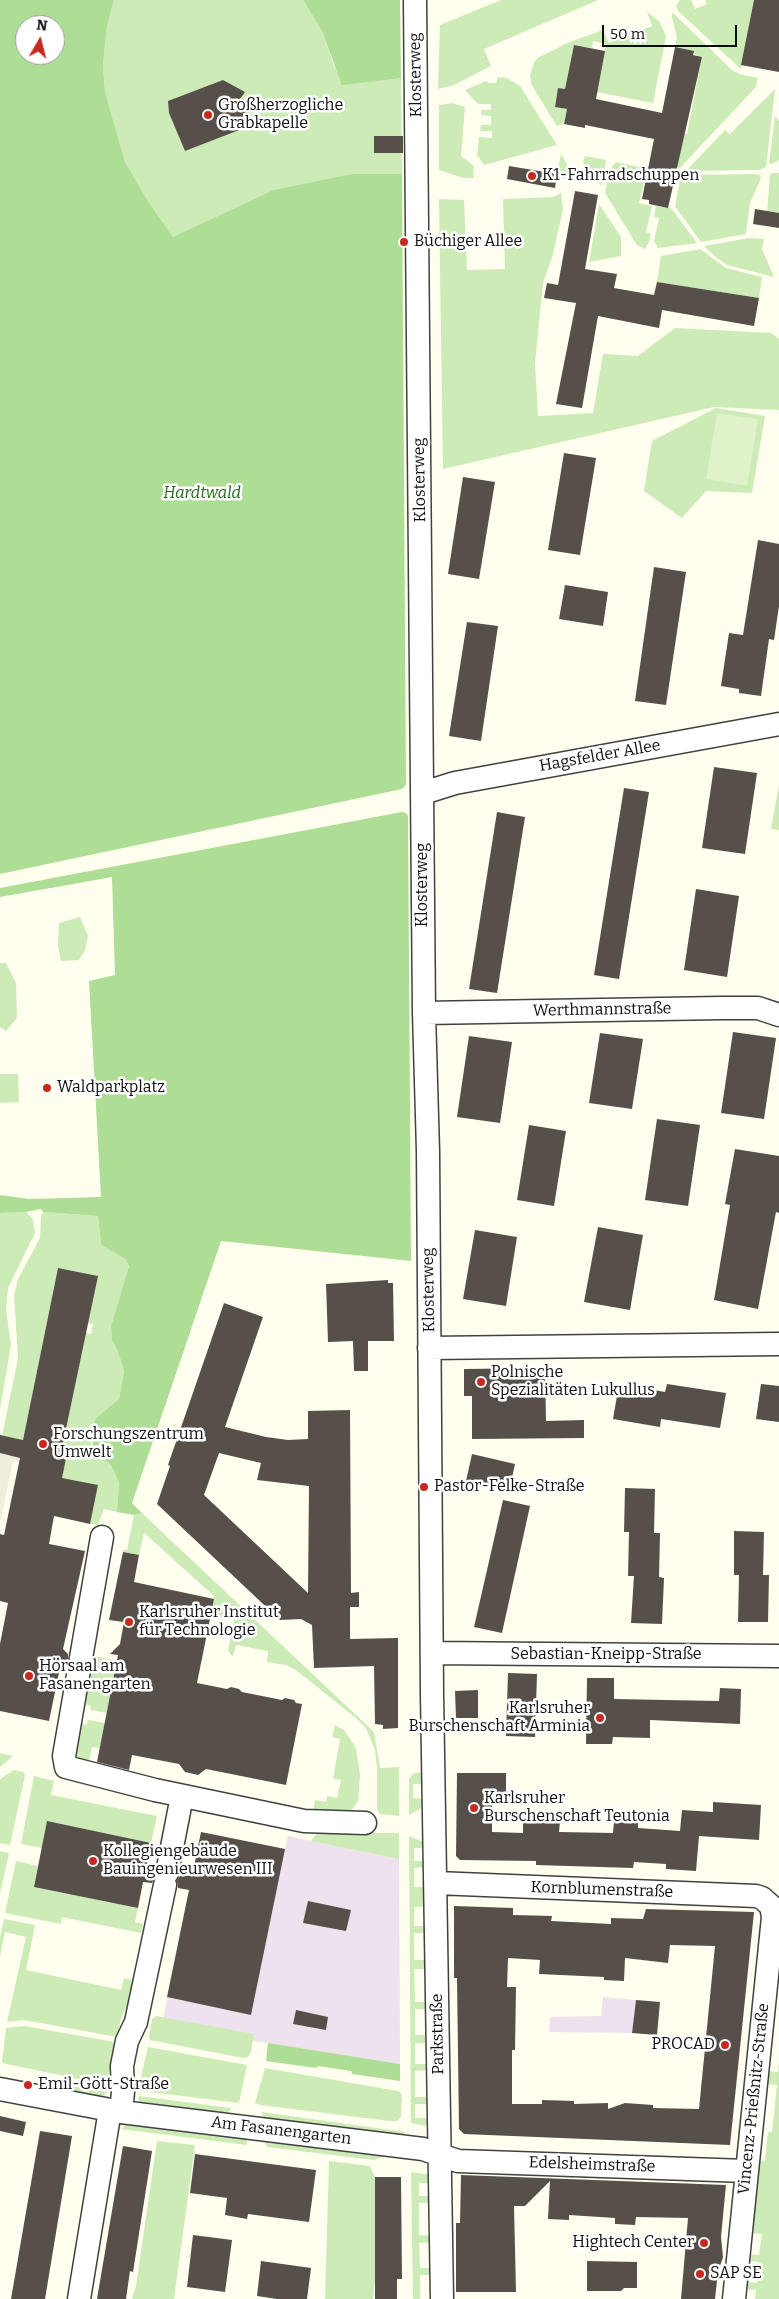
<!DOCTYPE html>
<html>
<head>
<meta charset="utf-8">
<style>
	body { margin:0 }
	#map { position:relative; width:779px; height:2299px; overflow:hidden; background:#fffeef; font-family:Bitter,serif }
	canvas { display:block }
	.north { position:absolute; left:15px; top:15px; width:50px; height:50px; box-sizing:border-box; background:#fff; border:1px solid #9f9f9f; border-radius:50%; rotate:8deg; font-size:14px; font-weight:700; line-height:20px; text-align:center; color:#0e0e0e }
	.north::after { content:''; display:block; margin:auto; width:18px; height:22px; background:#c5291f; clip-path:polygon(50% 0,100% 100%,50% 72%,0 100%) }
	.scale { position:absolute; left:602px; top:25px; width:135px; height:22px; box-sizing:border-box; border:2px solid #0e0e0e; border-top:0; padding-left:6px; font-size:15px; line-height:18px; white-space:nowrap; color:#0e0e0e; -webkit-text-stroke:4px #fff; paint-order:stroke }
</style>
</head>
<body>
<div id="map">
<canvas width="779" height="2299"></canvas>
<div class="north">N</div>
<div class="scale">50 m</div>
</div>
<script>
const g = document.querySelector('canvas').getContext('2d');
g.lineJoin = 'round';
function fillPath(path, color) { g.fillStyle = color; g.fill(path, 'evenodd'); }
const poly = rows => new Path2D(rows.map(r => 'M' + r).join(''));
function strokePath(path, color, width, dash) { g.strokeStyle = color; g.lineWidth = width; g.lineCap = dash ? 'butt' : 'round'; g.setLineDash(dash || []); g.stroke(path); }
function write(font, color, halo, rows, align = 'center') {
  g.font = font + ' Bitter,serif'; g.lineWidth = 5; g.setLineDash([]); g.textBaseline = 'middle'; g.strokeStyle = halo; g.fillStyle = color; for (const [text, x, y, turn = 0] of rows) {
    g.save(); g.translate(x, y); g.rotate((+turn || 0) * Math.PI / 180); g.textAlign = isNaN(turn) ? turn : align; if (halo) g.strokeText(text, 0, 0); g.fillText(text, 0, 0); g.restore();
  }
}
fillPath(poly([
	[201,1832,285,1849,288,1836,399,1859,400,2064,260,2042,162,2025],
	[603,1997,636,2000,632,2033,549,2032,550,2017,601,2016]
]), '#ede2ed');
fillPath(poly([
	[114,0,303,0,322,31,335,68,363,82,401,78,402,174,352,174,173,237,148,201,125,162,105,92,103,64,107,26],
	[501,0,598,0,484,49,491,66,454,85,438,89,440,25],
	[680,0,691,0,695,9,707,4,705,0,754,0,741,69,678,11,676,6],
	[647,12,659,21,666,36,653,103,596,92,606,44,593,41,592,48,574,45,565,90,558,91,555,107,567,109,563,124,557,126,532,86,530,76,534,62,539,57,570,42,603,30,609,43,652,26],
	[672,12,732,70,739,74,758,78,756,87,680,168,677,167,682,134,687,134,702,57,675,47,677,37,672,18],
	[498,77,507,78,520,86,557,145,484,165,477,155,479,137,492,138,492,131,480,131,481,125,491,125,491,116,481,115,481,110,491,110,491,104,478,104,465,90,486,81,489,83,496,83],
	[775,89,766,167,759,170,686,171,725,130,730,134],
	[452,103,465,107,461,156,473,165,474,178,463,178,439,170,439,105],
	[775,116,779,121,779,160,772,164,769,163],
	[561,154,575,178,556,179],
	[585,156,606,160,602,185,599,184,583,162],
	[616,162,647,169,639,203,652,206,646,232,651,234,649,242,645,249,637,245,605,193,610,169],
	[772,173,779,173,779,213,767,212,770,175],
	[756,174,760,175,761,178,750,203,746,234,701,242,675,206,681,175],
	[561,193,563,210,552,258,543,283,535,363,538,416,593,413,603,354,638,356,675,328,771,333,779,339,779,410,714,407,443,469,439,199,464,200,467,270,505,269,503,199,553,197],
	[599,204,621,237,621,256,589,262],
	[656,206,671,208,697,243,658,248,654,241,659,218,654,217],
	[749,238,764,239,762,249,774,277,727,265,717,258,704,246],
	[700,249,726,268,762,277,759,298,657,282,661,256],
	[716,408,765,416,752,493,706,491,682,518,644,491,652,441],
	[779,785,779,830,771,829],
	[80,917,88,936,85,950,79,960,61,961,58,946,59,923],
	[0,963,6,963,16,983,17,1018,6,1031,0,1027],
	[0,1074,18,1074,19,1102,0,1103],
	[26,1212,33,1219,35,1233,8,1288,6,1309,11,1345,0,1409,0,1213],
	[43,1212,98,1216,101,1245,125,1259,129,1266,111,1326,112,1340,118,1352,124,1371,119,1399,96,1418,89,1436,95,1453,111,1465,119,1483,117,1512,104,1509,98,1525,90,1524,57,1477,64,1469,68,1449,62,1448,86,1333,91,1334,93,1324,88,1323,97,1276,58,1268,23,1440,2,1436,18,1358,14,1295,18,1279,40,1238,41,1216],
	[142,1513,374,1732,380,1768,399,1767,399,1816,380,1814,377,1809,377,1768,375,1750,366,1728,356,1718,296,1670,286,1665,267,1662,268,1651,236,1645,233,1656,231,1655,228,1650,234,1620,211,1615,214,1596,144,1533,139,1555,137,1556,124,1554,123,1550,127,1550,134,1515],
	[94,1656,197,1677,113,1682,90,1678],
	[89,1683,112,1687,107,1713,90,1710,91,1706,85,1704],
	[88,1720,105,1723,100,1748,92,1747,88,1766,74,1762,81,1723,87,1725],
	[335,1725,344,1730,356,1748,360,1775,358,1801,351,1811,313,1811,315,1800,326,1802,327,1796,337,1798,341,1780,333,1779,340,1739,332,1737],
	[0,1753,13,1756,0,1767],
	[14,1770,23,1772,25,1775,10,1845,0,1843,0,1779],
	[423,1772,427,1784,413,1784,413,1798,427,1799,427,1805,409,1815,409,1779,414,1773],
	[34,1776,54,1781,51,1795,157,1816,151,1843,48,1822,42,1848,21,1844],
	[321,1833,399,1833,399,1859,311,1841,316,1834],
	[409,1836,428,1844,428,1848,414,1848,414,1861,428,1861,428,1867,414,1868,414,1887,428,1887,428,1906,414,1907,414,1926,428,1926,428,1933,414,1933,414,1960,428,1960,428,1969,414,1969,415,2002,429,2002,429,2009,415,2009,415,2035,429,2035,429,2043,415,2043,415,2064,429,2064,429,2070,415,2071,415,2097,429,2097,429,2104,415,2104,415,2118,430,2118,427,2126,411,2123],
	[0,1851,9,1853,0,1893],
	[16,1861,38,1866,34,1887,138,1908,135,1922,143,1924,141,1933,62,1917,61,1924,5,1913],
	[4,1919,35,1925,26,1970,121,1990,124,1978,131,1980,133,1982,130,1999,121,2018,117,2037,24,2020,7,2022,26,1937,5,1932,0,1956,0,1937],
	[156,2016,254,2034,251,2052,248,2057,243,2058,150,2040,149,2038,152,2019],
	[24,2026,115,2042,107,2085,2,2063,6,2028],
	[148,2047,247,2065,239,2103,141,2091,139,2086],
	[779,2062,779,2299,755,2299,756,2290,744,2289,745,2282,757,2283,759,2262,747,2261,747,2254,759,2255,762,2234,750,2233,757,2161,765,2161,768,2132,772,2132,777,2085,765,2084,766,2071,778,2072],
	[265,2068,398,2091,401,2093,402,2099,401,2117,397,2121,389,2121,261,2105,255,2103],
	[45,2079,107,2092,102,2097,43,2087],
	[139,2096,231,2108,231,2110,226,2113,141,2102,138,2101],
	[261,2112,405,2132,404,2138,264,2118],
	[134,2123,247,2138,247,2145,121,2129,127,2124],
	[264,2140,385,2156,374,2160,267,2147],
	[157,2141,195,2145,174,2299,132,2299,136,2286],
	[329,2161,370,2166,375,2177,375,2279,373,2299,325,2299],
	[411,2172,432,2175,432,2183,419,2183,419,2196,432,2196,432,2203,419,2203,419,2235,432,2236,433,2242,419,2243,420,2268,433,2268,433,2275,420,2275,420,2299,413,2299]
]), '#ccebb7');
fillPath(poly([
	[0,0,114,0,107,26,103,64,105,92,125,162,148,201,173,237,274,190,352,174,402,174,406,785,402,789,0,874],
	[25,25,55,25,55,55,25,55],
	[303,0,400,0,401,78,342,85,322,31],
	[402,812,406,813,408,816,411,1261,221,1241,132,1503,142,1513,134,1515,117,1512,119,1483,111,1465,95,1453,90,1432,96,1418,119,1399,124,1371,118,1352,112,1340,111,1326,129,1266,125,1259,101,1245,98,1216,43,1212,41,1209,26,1212,0,1213,0,1195,29,1199,101,1197,89,981,115,975,112,877,0,897,0,888],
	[268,2043,400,2064,400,2081,352,2074,351,2071,318,2066,316,2068,266,2061]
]), '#aedd95');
fillPath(poly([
	[717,413,758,419,747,486,706,479]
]), '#dff2c9');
fillPath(poly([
	[0,1435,23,1440,19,1462,13,1461,0,1523]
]), '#f0eddd');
fillPath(poly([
	[754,0,779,0,779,72,741,65],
	[574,45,605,51,596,99,662,113,675,47,694,51,693,55,702,57,668,208,649,204,649,200,642,199,654,139,585,125,585,128,564,124,567,109,555,107,558,88,565,89],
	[223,80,245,92,235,106,250,105,247,127,185,151,169,113,168,101],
	[374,136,403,136,403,153,374,153],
	[509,166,557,174,555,188,507,179],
	[575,191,598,195,585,269,617,274,614,288,654,295,657,282,759,298,754,326,662,310,659,328,598,316,582,408,556,404,576,303,544,298,547,283,558,285],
	[755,209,779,213,779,228,753,224],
	[564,453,596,458,580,555,548,550],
	[463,477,495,482,479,579,448,574],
	[758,540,779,544,779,606,774,640,769,639,761,696,739,693,739,689,721,686,729,633,743,635],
	[654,567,686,572,666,705,635,701],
	[565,585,608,592,603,626,559,619],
	[467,622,498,626,481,741,449,736],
	[714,767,757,773,745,854,702,848],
	[624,788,649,792,619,979,594,975],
	[497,812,525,817,497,993,469,989],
	[696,889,739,896,727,977,684,970],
	[733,1032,776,1038,764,1119,721,1113],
	[600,1033,643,1039,632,1109,589,1103],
	[469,1036,512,1042,500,1123,457,1117],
	[657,1119,700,1125,688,1206,645,1200],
	[529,1125,566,1131,554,1206,517,1200],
	[735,1149,779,1156,779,1213,776,1212,758,1309,714,1300,730,1205,725,1204],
	[598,1227,643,1235,630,1310,584,1302],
	[475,1230,517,1237,506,1306,463,1299],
	[58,1268,98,1276,62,1448,68,1449,62,1478,98,1485,90,1524,54,1516,49,1544,85,1551,63,1649,68,1654,68,1659,61,1663,49,1721,0,1711,0,1644,8,1603,0,1601,0,1534,4,1535,20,1458,0,1453,0,1435,23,1440],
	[388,1280,388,1283,393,1283,394,1341,368,1341,368,1371,354,1371,353,1341,328,1342,326,1284],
	[224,1303,263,1317,225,1427,266,1437,288,1440,308,1439,308,1411,350,1410,351,1593,359,1592,359,1607,350,1607,350,1639,398,1638,398,1728,383,1729,383,1725,375,1724,374,1666,314,1668,312,1625,301,1619,280,1620,157,1504,170,1466,168,1465],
	[219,1453,261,1463,257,1480,309,1486,308,1593,204,1495],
	[545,1368,546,1421,584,1420,584,1438,472,1439,472,1396,464,1396,464,1369],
	[619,1384,665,1392,667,1384,726,1393,720,1428,661,1419,660,1427,613,1419],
	[761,1384,779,1386,779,1422,756,1419],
	[472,1454,515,1464,509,1491,466,1481],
	[625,1488,655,1489,654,1533,660,1533,659,1577,664,1578,662,1624,631,1623,634,1576,628,1576,629,1532,624,1532],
	[503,1500,530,1506,502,1633,474,1627],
	[734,1531,764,1532,763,1575,769,1575,768,1622,738,1622,739,1575,734,1575],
	[123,1552,139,1555,134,1582,214,1599,197,1683,227,1689,231,1687,239,1689,242,1692,282,1700,285,1698,294,1700,296,1703,302,1704,286,1785,206,1769,198,1775,185,1772,179,1764,132,1755,129,1770,97,1762,118,1655,110,1654,120,1644,124,1622,109,1620],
	[508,1673,537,1674,535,1737,506,1736],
	[587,1678,614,1678,614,1699,719,1701,720,1688,741,1689,740,1724,650,1720,650,1738,613,1737,612,1744,586,1744],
	[478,1690,478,1718,456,1718,455,1691],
	[457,1773,506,1773,506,1795,492,1795,492,1832,523,1833,523,1821,560,1821,559,1832,613,1833,614,1822,638,1823,638,1828,680,1831,682,1810,713,1812,713,1802,761,1805,759,1840,699,1836,696,1871,666,1869,666,1864,634,1862,633,1868,536,1865,536,1861,460,1860,456,1856],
	[47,1821,151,1843,146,1868,154,1870,155,1877,152,1883,143,1882,138,1908,34,1887],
	[201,1832,285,1849,251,2015,167,1997,189,1890,178,1888,177,1881,180,1875,192,1876],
	[308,1901,351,1910,346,1931,303,1923],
	[454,1906,513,1908,513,1915,552,1916,551,1921,611,1924,611,1918,643,1919,646,1909,754,1912,730,2145,464,2134,459,2129,457,1978,454,1978],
	[670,1945,715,1946,699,2109,653,2108,653,2105,625,2103,608,2109,608,2103,574,2104,574,2101,542,2100,542,2104,512,2104,512,2050,515,2050,516,1987,507,1987,508,1958,540,1960,539,1974,604,1977,604,1980,624,1981,625,1958,668,1963],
	[636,2000,660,2002,657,2035,632,2033],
	[296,2010,328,2017,326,2030,293,2024],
	[0,2116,26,2122,23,2136,0,2131],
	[40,2131,72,2136,48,2281,45,2299,11,2299],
	[123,2146,152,2151,133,2272,130,2271,126,2299,97,2299],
	[195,2154,316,2170,309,2222,248,2214,247,2219,225,2215,227,2198,190,2193],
	[461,2175,726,2185,721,2237,723,2257,718,2272,715,2299,681,2299,688,2218,636,2217,635,2225,615,2224,615,2218,569,2215,569,2220,548,2219,550,2181,525,2206,514,2206,516,2292,456,2292,456,2223,460,2223],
	[375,2177,401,2177,402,2279,397,2279,397,2299,375,2299],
	[193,2235,232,2240,225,2292,187,2287],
	[261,2261,311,2268,307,2299,277,2299,257,2296],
	[587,2261,637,2262,637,2288,624,2288,621,2291,587,2291]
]), '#57504a');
const minor = poly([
	[415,0,424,1013,428,1151,432,1694,442,2299],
	[423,793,455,783,779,724],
	[424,1013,721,1008,758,1008,779,1015],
	[429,1348,779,1344],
	[102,1537,64,1756,66,1767,155,1790,304,1821,365,1823],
	[432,1653,779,1656],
	[167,1873,182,1796],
	[436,1883,756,1896,762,1898,771,1906,773,1917,734,2299],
	[0,2089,121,2112,423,2149,458,2161,746,2171],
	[121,2112,123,2092,122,2066,127,2041,136,2022,165,1885],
	[79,2299,110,2110]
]);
strokePath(minor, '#414141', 25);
strokePath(minor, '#fff', 22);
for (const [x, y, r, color] of [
	[208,115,5,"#c5291f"],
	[532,176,5,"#c5291f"],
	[404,242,5,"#c5291f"],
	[47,1088,5,"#c5291f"],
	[481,1382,5,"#c5291f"],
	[43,1444,5,"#c5291f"],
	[424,1487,5,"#c5291f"],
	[129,1622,5,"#c5291f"],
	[29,1676,5,"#c5291f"],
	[600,1718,5,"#c5291f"],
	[474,1808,5,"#c5291f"],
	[93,1861,5,"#c5291f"],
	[725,2045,5,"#c5291f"],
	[28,2085,5,"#c5291f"],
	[704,2243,5,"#c5291f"],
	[700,2274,5,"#c5291f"]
]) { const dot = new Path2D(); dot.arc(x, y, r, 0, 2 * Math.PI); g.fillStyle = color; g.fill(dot); strokePath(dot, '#fff', 2); }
write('16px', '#0e0e0e', '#fff', [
	["Klosterweg",416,75,-91],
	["Klosterweg",420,480,-91],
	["Hagsfelder Allee",600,756,-10],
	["Klosterweg",423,885,-90],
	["Werthmannstraße",602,1010,-1],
	["Klosterweg",429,1290,-91],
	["Sebastian-Kneipp-Straße",606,1655],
	["Kornblumenstraße",602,1890,2],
	["Parkstraße",438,2034,-91],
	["Vincenz-Prießnitz-Straße",754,2099,-84],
	["Am Fasanengarten",281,2131,7],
	["Edelsheimstraße",592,2165,2]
]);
write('16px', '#0e0e0e', '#fff', [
	["Großherzogliche",218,106],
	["Grabkapelle",218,124],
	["K1-Fahrradschuppen",542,176],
	["Büchiger Allee",414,242],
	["Waldparkplatz",57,1088],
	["Polnische",491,1373],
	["Spezialitäten Lukullus",491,1391],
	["Forschungszentrum",53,1435],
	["Umwelt",53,1453],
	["Pastor-Felke-Straße",434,1487],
	["Karlsruher Institut",139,1613],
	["für Technologie",139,1631],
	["Hörsaal am",39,1667],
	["Fasanengarten",39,1685],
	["Karlsruher",590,1709,"right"],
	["Burschenschaft Arminia",590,1727,"right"],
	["Karlsruher",484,1799],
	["Burschenschaft Teutonia",484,1817],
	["Kollegiengebäude",103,1852],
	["Bauingenieurwesen III",103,1870],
	["PROCAD",715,2045,"right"],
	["Emil-Gött-Straße",38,2085],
	["Hightech Center",694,2243,"right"],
	["SAP SE",710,2274]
], 'left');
write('italic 16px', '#23691b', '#fff', [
	["Hardtwald",202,494]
]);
</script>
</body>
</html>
